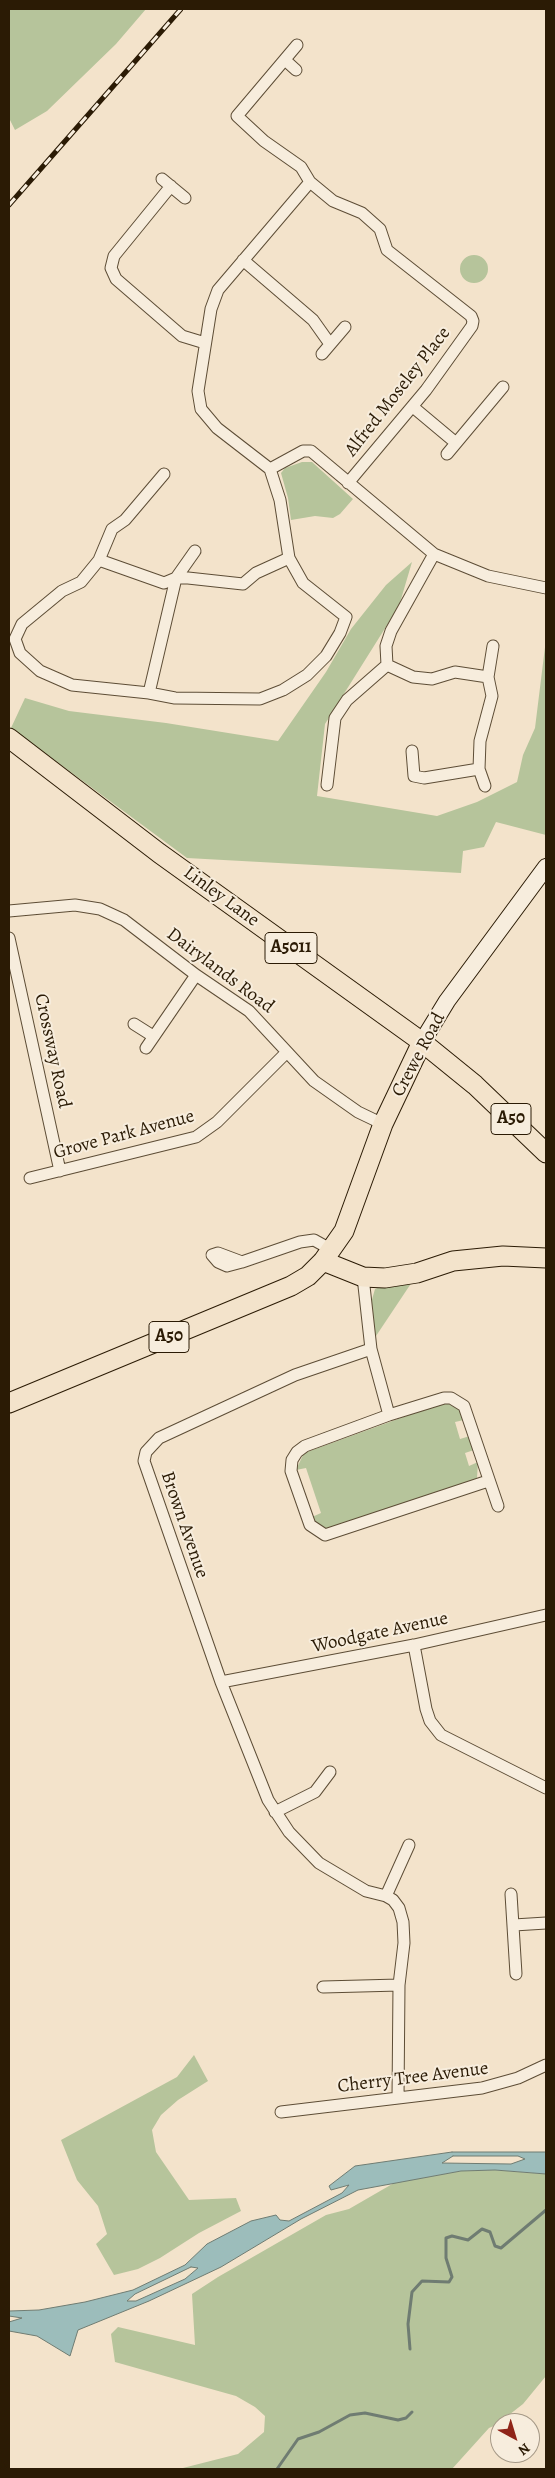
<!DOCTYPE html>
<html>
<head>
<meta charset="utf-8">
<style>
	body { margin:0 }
	#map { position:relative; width:555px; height:2478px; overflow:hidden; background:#f3e3cb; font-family:Alegreya,serif }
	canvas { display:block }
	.frame { position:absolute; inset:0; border:10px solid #2b1b05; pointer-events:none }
	.north { position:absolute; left:490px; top:2413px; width:50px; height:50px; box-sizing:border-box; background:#f7eddd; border:1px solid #a59987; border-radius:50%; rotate:141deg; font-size:14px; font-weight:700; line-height:20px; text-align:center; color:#2b1b05 }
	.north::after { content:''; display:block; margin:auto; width:18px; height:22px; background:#8f2418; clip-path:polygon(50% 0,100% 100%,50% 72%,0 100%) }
</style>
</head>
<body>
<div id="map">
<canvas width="555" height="2478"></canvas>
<div class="frame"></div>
<div class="north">N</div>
</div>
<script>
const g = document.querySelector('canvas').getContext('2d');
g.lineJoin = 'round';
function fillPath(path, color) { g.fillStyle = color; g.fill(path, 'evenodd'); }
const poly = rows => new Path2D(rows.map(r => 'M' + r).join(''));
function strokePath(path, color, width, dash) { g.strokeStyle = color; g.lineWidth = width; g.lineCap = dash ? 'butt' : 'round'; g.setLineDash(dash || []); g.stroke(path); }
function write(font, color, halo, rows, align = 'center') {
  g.font = font + ' Alegreya,serif'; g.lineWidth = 4; g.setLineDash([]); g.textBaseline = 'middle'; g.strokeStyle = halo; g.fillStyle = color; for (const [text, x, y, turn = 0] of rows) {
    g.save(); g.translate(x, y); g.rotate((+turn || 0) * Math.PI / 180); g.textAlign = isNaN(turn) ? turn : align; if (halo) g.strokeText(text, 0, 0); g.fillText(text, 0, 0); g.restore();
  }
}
fillPath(poly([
	[9,9,146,9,116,44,47,111,15,130,9,118],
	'460 269a14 14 0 1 1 28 0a14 14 0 1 1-28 0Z',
	[302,462,312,462,353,499,340,514,333,518,315,516,291,520,288,498,281,473,285,468],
	[412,562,399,606,325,724,317,796,437,816,477,802,517,782,523,755,535,728,546,639,546,835,496,822,484,847,463,851,461,873,187,858,11,728,25,698,69,711,166,723,278,741,326,672,351,629,386,585],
	[412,1282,374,1339,371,1303,375,1289,382,1286],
	[445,1402,460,1410,464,1420,455,1422,460,1439,470,1436,474,1450,465,1453,469,1466,478,1462,477,1478,471,1483,333,1530,318,1527,312,1517,321,1513,306,1468,296,1470,304,1453],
	[194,2055,208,2081,178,2100,161,2115,152,2130,156,2152,189,2200,236,2198,241,2211,199,2233,160,2258,138,2269,114,2275,96,2244,107,2234,98,2206,77,2180,61,2140,177,2077],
	[495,2170,546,2174,546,2376,523,2404,496,2425,489,2428,452,2469,179,2469,238,2454,264,2432,265,2416,255,2407,236,2396,115,2362,111,2334,118,2327,195,2345,192,2294,218,2277,326,2215,349,2209,394,2183,461,2171]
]), '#b6c49b');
const water = poly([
	[452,2152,546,2152,546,2174,495,2170,461,2171,358,2190,301,2219,221,2267,149,2301,78,2330,70,2356,37,2336,9,2331,9,2322,22,2318,9,2316,9,2311,39,2310,85,2302,133,2290,185,2265,207,2244,251,2221,276,2215,280,2220,289,2221,342,2193,349,2185,331,2190,329,2186,355,2166,452,2152],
	[453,2156,518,2156,525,2159,511,2164,442,2163,453,2156],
	[191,2267,198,2268,185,2279,136,2301,127,2301,135,2294,191,2267]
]);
fillPath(water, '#9cbdbb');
strokePath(water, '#6f7c72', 1);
strokePath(poly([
	[410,2349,408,2324,412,2292,422,2281,449,2282,452,2277,446,2258,446,2238,452,2236,468,2240,482,2229,490,2232,495,2246,501,2248,546,2210],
	[277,2469,298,2439,319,2432,350,2415,365,2413,398,2420,406,2418,412,2412]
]), '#6f7c72', 3);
const minor = poly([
	[297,45,237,116,264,141,301,167,310,182,333,201,362,213,380,229,387,250,471,316,473,321,472,326,426,390,348,483],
	[285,60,296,70],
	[162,179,185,198],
	[310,182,218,290,211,309,198,391,201,409,217,428,270,469,303,451,311,451,434,554,488,576,546,588],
	[171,186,114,256,111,268,116,279,182,336,205,343],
	[243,260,313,320,330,344],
	[322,354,345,327],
	[413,407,456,443],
	[447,454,503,387],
	[164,474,125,520,112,529,99,560,81,582,62,591,22,624,15,639,20,653,40,671,72,685,149,693,176,578,195,551],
	[434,554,391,631,386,646,387,665,413,677,432,679,455,672,488,677,492,696,480,741,479,769,485,786],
	[99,560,164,583,176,578,188,578,243,584,256,573,289,558],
	[488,677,493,646],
	[149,693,175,698,260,699,283,690,307,675,326,656,340,633,346,617,303,583,289,558,280,500,270,469],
	[412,751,414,776,424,778,479,769],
	[327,785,335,718,347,700,387,665],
	[9,911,75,905,100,909,124,920,196,975,249,1011,314,1081,358,1112,383,1124],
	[9,938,60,1171],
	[134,1024,153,1036],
	[146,1048,196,975],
	[30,1178,196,1137,217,1122,287,1052],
	[242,1262,218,1253,212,1255,218,1262,227,1266,242,1262,300,1242,314,1240,332,1250],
	[363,1277,371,1349,389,1415],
	[371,1349,295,1375,159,1438,146,1452,144,1461,221,1682,268,1800,289,1832,319,1863,366,1891,386,1896,393,1900,399,1908,403,1922,404,1943,399,1985,398,2098],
	[488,1481,325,1535,310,1525,291,1471,292,1460,297,1452,305,1446,389,1415,444,1398,451,1398,464,1406,498,1506],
	[414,1645,426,1709,430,1721,441,1735,546,1788],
	[221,1682,414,1645,546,1615],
	[275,1812,315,1792,330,1772],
	[511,1894,516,1974],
	[386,1896,409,1845],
	[514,1925,546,1923],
	[323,1987,399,1985],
	[281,2112,482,2088,518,2078,546,2065]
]);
const secondary = poly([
	[422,1042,447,1001,546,867]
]);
const primary = poly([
	[9,738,159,853,422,1042,475,1085,546,1153],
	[323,1261,363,1277,385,1278,417,1273,453,1261,503,1256,546,1258],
	[9,1403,291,1286,308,1276,323,1261,344,1231,383,1124,422,1042]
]);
strokePath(minor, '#5d4d36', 13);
strokePath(secondary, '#2b1b05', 18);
strokePath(primary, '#2b1b05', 21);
strokePath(minor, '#f7eddd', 11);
strokePath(secondary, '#f7eddd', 16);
strokePath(primary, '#f3e3cb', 19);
const rail = poly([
	[9,205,181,9]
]);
strokePath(rail, '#2b1b05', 5);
strokePath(rail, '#f7eddd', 3, [9]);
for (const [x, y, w] of [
	[291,948,52],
	[511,1119,40],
	[169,1337,40]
]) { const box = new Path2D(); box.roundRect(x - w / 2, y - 15.5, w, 31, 4); g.fillStyle = '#f7eddd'; g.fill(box); strokePath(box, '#2b1b05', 1); }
write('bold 18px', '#2b1b05', null, [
	["A5011",291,948],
	["A50",511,1119],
	["A50",169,1337]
]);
write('19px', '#2b1b05', '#f7eddd', [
	["Alfred Moseley Place",398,392,-52],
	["Linley Lane",221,897,36],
	["Dairylands Road",220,971,37],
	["Crossway Road",52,1051,78],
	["Crewe Road",419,1055,-62],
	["Grove Park Avenue",124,1135,-15],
	["Brown Avenue",184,1525,71],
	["Woodgate Avenue",380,1633,-12],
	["Cherry Tree Avenue",413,2078,-7]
]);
</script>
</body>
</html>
